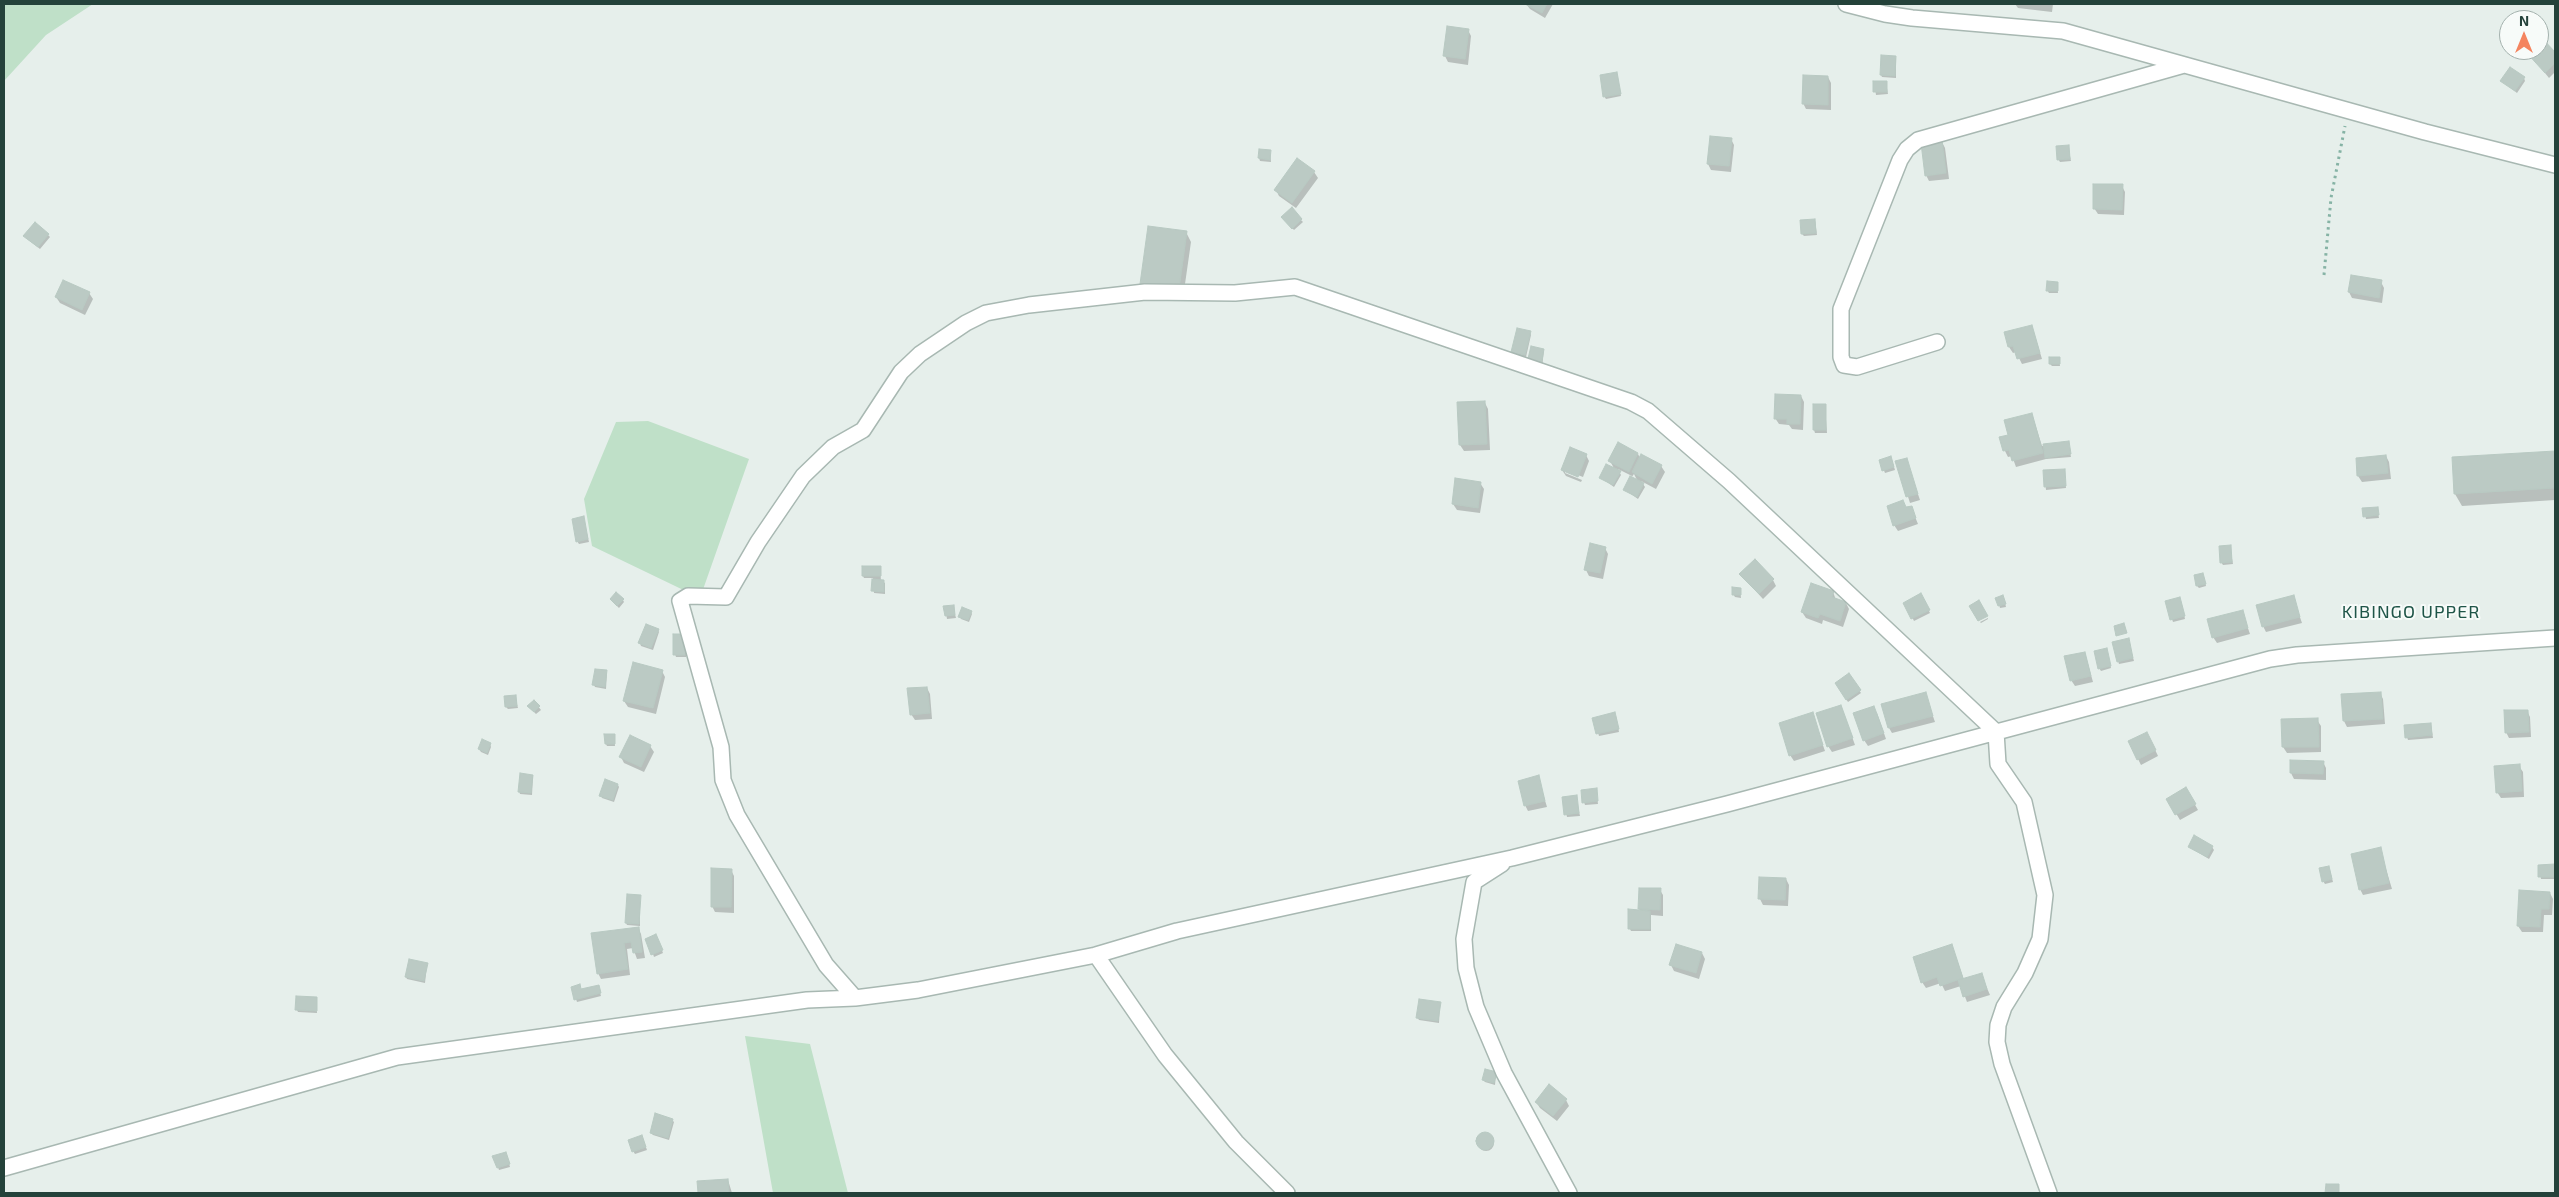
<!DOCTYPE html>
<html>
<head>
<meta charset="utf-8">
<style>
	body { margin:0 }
	#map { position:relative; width:2559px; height:1197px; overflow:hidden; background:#e6efeb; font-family:"Exo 2",sans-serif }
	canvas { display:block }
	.frame { position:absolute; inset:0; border:5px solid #24423a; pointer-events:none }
	.north { position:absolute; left:2499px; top:10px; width:50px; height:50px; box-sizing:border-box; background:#f7fbf9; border:1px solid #a3b1ad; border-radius:50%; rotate:0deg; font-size:14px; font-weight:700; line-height:20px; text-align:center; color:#24423a }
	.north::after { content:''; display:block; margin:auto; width:18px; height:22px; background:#f4845f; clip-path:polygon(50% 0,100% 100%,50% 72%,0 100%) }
</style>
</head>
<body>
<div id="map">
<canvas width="2559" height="1197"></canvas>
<div class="frame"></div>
<div class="north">N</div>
</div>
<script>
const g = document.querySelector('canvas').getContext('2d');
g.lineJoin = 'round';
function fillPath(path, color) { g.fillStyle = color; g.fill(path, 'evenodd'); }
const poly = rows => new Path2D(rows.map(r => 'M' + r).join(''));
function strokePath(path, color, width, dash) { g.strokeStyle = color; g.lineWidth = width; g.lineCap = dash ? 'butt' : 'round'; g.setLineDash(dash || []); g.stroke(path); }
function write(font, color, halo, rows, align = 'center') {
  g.font = font + ' "Exo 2",sans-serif'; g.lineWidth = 4; g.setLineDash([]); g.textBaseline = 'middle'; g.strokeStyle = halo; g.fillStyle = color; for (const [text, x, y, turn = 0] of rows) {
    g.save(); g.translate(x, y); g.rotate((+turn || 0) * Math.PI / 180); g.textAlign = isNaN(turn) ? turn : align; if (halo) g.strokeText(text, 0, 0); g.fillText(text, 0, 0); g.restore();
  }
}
fillPath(poly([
	[4,4,93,4,46,35,4,81],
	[648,421,749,459,700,598,592,546,584,499,616,422],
	[745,1036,810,1044,848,1193,773,1193]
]), '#bfe0c8');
fillPath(poly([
	[1526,4,1553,4,1545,18,1530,9],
	[2015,4,2053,4,2052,12,2018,8],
	[1468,30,1471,36,1468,65,1448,62,1445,56],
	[2542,39,2555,54,2555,72,2549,78,2528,52,2530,50,2539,50,2539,42],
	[1896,57,1896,78,1882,77,1881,75],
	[1617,73,1621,96,1606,99,1604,96],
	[1828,77,1831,83,1831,110,1806,109,1803,103],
	[2524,78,2525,81,2517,93,2502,81],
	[1874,82,1886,82,1888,94,1876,95],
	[1731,139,1734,145,1731,172,1711,170,1708,164],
	[1942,142,1945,148,1949,179,1929,181,1926,175],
	[2068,146,2071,161,2060,162,2058,159],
	[1270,151,1271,162,1260,161,1259,158],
	[1298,160,1314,172,1318,178,1296,208,1279,196,1276,190],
	[2122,186,2125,192,2124,215,2098,214,2094,208],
	[1284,219,1301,220,1303,222,1294,230],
	[1815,220,1817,235,1804,236,1802,234],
	[1186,232,1191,242,1183,298,1146,293,1141,284],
	[48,235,50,237,40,249,26,238],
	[2352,277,2381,282,2384,288,2382,303,2352,298,2349,292],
	[2057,283,2058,293,2049,293,2047,290],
	[89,293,93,299,85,315,60,303,56,297],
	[2032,326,2042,359,2022,364,2016,352,2013,353,2009,347,2005,333],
	[1530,332,1531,335,1526,357,1514,354,1512,352],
	[1544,350,1542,368,1530,366],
	[2059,358,2060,366,2052,366,2050,364],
	[1801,396,1804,402,1803,430,1792,429,1789,425,1779,424,1775,418],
	[1485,403,1488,409,1490,450,1464,451,1460,445],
	[1825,405,1827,433,1815,433,1814,430],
	[2032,414,2042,446,2068,442,2071,457,2046,459,2016,467,2012,456,2008,457,2005,451,2001,438,2009,436],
	[2555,452,2555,500,2462,506,2455,494,2453,458],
	[1638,454,1640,458,1661,466,1665,472,1656,489,1641,481,1645,487,1638,499,1625,490,1632,476,1618,469,1621,475,1614,487,1601,478,1615,470,1610,461],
	[1634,474,1638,482,1631,478],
	[1586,455,1589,461,1583,477,1565,470,1565,473,1582,480,1581,482,1566,476,1562,470],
	[2386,456,2389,462,2391,479,2362,482,2358,476,2357,459],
	[1906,459,1920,500,1910,503,1897,462],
	[1892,460,1895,470,1885,473,1880,461],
	[2064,470,2066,488,2046,490,2044,471],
	[1480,483,1484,489,1480,513,1457,510,1453,504],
	[1911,507,1918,524,1898,531,1894,525,1907,508],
	[2377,508,2379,518,2366,519,2364,510],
	[584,520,589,542,579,544,577,541],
	[2230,547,2233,564,2223,565,2221,562],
	[1605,548,1608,554,1603,579,1589,576,1586,570],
	[880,567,881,581,885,583,885,594,874,593,873,578,864,578,863,576],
	[1741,575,1773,580,1776,586,1763,599],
	[2204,577,2206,586,2199,588,2197,586],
	[1740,589,1741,598,1735,597,1733,594],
	[1833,592,1836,600,1846,603,1849,609,1843,627,1823,620,1822,624,1806,618,1802,612],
	[1921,595,1930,613,1914,621,1905,603],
	[2293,597,2302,623,2266,632,2263,626],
	[1997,598,2004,599,2006,607,2000,608],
	[623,600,624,602,619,608,613,602],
	[2181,601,2185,619,2173,622,2166,602],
	[953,606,956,618,947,619,945,608],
	[2242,611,2250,634,2217,643,2213,637],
	[971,612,972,614,969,622,961,619,960,617],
	[1988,618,1988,619,1981,623,1980,622],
	[658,630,659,632,653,650,641,646,640,643],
	[686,637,686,657,676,657,675,654],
	[2128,640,2134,661,2119,664,2118,661],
	[2107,652,2111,668,2101,671,2099,668],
	[2085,653,2093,682,2075,686,2071,680],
	[662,671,665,677,656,714,628,707,624,701],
	[607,672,606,689,595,687,594,685],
	[1849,675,1861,693,1848,702,1836,683],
	[927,688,930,694,932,719,915,720,911,714],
	[1925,693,1935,722,1892,733,1889,728],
	[2380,693,2383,699,2385,724,2347,727,2344,721],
	[515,696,518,708,508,709,506,707],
	[534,701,541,710,536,714,530,708],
	[1841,706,1855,745,1832,752,1828,746],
	[2527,711,2530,717,2531,737,2509,738,2506,732],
	[1877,713,1886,739,1868,746,1864,740],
	[1812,714,1825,751,1794,761,1790,755],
	[1616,716,1619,732,1599,736,1594,719],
	[2317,720,2321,726,2321,752,2287,753,2283,747],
	[2431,724,2433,738,2408,740,2407,737],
	[614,735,615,746,607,746,606,744],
	[2150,739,2158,756,2141,765,2138,759],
	[490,744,491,747,488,755,481,752,479,749],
	[650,746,654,752,644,772,624,763,621,757],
	[2291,761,2323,762,2326,768,2326,780,2294,779,2291,773],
	[2519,766,2523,772,2524,797,2501,798,2497,792],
	[533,776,532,795,520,794,519,791],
	[1538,777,1547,807,1528,811,1525,805],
	[618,785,619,787,614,802,602,798,601,795],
	[2186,789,2198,810,2180,820,2168,800],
	[1596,790,1598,804,1585,805,1584,802],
	[1576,796,1580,816,1567,817,1563,798],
	[2189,847,2212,847,2214,850,2209,859],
	[2380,849,2392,889,2363,895,2360,889],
	[2555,865,2555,879,2541,879,2539,866],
	[731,870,734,876,734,913,715,912,712,906],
	[2330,870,2333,882,2325,884,2323,881],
	[1786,879,1789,885,1788,906,1763,905,1760,899],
	[1660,890,1663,895,1663,916,1651,915,1651,931,1631,931,1630,929,1641,912,1639,909],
	[2550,893,2553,899,2552,915,2544,915,2543,932,2522,932,2518,926],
	[640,897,640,926,627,925,626,923],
	[638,928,641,934,645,958,637,959,633,948,627,949,630,975,601,979,598,973,593,934],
	[657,938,663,953,654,957,653,954],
	[1952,946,1964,980,1981,974,1990,995,1967,1002,1961,986,1945,991,1941,983,1926,988,1922,982],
	[1702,953,1705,959,1699,979,1674,971,1671,965],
	[427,964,425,983,407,979,406,977],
	[599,989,601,996,577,1002,576,999,581,991],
	[316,998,317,1013,298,1012,297,1010],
	[1440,1004,1439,1023,1419,1020,1417,1017],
	[1496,1074,1495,1085,1485,1082,1483,1080],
	[1566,1100,1569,1106,1557,1121,1540,1108,1536,1102],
	[672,1120,674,1122,669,1140,653,1135,651,1133],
	'1478 1143a8 8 0 1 1 16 0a8 8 0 1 1-16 0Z',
	[643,1139,647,1150,635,1154,633,1151],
	[507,1156,510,1167,499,1170,494,1157],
	[728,1180,732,1193,699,1193,698,1182]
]), '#0003');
const building = poly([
	[1525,4,1547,4,1542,13,1525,4],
	[1447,26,1469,29,1465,59,1443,56,1447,26],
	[2542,38,2555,52,2555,63,2545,73,2526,52,2539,50,2539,40,2542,38],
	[1881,55,1896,56,1895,76,1880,75,1881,55],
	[2510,67,2525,77,2515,91,2500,81,2510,67],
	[1617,72,1621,94,1603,97,1600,75,1617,72],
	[1803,75,1828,76,1828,105,1802,104,1803,75],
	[1873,81,1887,81,1887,92,1873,92,1873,81],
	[1710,136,1732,138,1729,166,1707,164,1710,136],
	[1942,140,1946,173,1925,176,1921,143,1942,140],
	[2069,145,2070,159,2057,160,2056,146,2069,145],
	[1259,149,1271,150,1270,160,1258,158,1259,149],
	[1297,158,1315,171,1292,203,1274,190,1297,158],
	[2093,184,2123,184,2122,210,2093,209,2093,184],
	[1292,207,1302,219,1292,229,1281,217,1292,207],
	[1815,219,1816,233,1801,234,1800,220,1815,219],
	[35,222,49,234,38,247,23,236,35,222],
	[1148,226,1187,231,1179,289,1140,284,1148,226],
	[2351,275,2382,280,2379,298,2348,292,2351,275],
	[63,280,90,292,82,310,55,297,63,280],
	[2047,281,2058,282,2058,291,2046,291,2047,281],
	[2032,325,2040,353,2017,359,2013,346,2008,347,2004,332,2032,325],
	[1517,328,1531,331,1525,355,1511,352,1517,328],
	[1531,346,1544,349,1541,366,1527,363,1531,346],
	[2049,357,2060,357,2060,364,2049,364,2049,357],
	[1775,394,1801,395,1800,424,1787,424,1787,419,1774,419,1775,394],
	[1485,401,1487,444,1459,445,1457,402,1485,401],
	[1813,404,1826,404,1826,430,1813,430,1813,404],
	[2032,413,2043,453,2012,461,2009,450,2003,451,1999,437,2008,435,2004,420,2032,413],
	[2069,441,2071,454,2045,458,2043,444,2069,441],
	[1618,442,1638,453,1629,472,1608,461,1618,442],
	[1570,447,1587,454,1578,477,1561,470,1570,447],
	[2555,451,2555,488,2454,494,2452,457,2555,451],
	[1641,454,1662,465,1652,484,1632,472,1641,454],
	[2386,455,2388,473,2357,476,2356,458,2386,455],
	[1891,456,1894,467,1882,471,1879,460,1891,456],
	[1907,458,1918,494,1906,497,1895,461,1907,458],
	[1606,464,1621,471,1613,485,1599,478,1606,464],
	[2065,469,2066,486,2044,487,2043,470,2065,469],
	[1630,476,1644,483,1637,497,1623,490,1630,476],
	[1455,478,1481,482,1478,508,1452,504,1455,478],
	[1903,500,1906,507,1912,506,1916,518,1893,526,1887,506,1903,500],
	[2378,507,2379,515,2363,517,2362,508,2378,507],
	[584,516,588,539,576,542,572,519,584,516],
	[1590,543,1606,547,1600,573,1584,570,1590,543],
	[2231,545,2232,562,2220,563,2219,546,2231,545],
	[1755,559,1774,579,1759,594,1739,574,1755,559],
	[862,566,881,566,881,576,862,576,862,566],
	[2203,573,2206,584,2196,586,2194,575,2203,573],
	[872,579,884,580,884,592,871,591,872,579],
	[1811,583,1834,591,1832,597,1846,602,1840,621,1820,614,1818,618,1801,612,1811,583],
	[1732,587,1741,588,1741,595,1732,595,1732,587],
	[616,592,624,599,617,606,610,599,616,592],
	[1921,593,1930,610,1911,619,1903,603,1921,593],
	[2003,595,2006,604,1998,606,1995,598,2003,595],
	[2294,595,2300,617,2262,627,2256,605,2294,595],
	[2180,597,2185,616,2170,620,2165,601,2180,597],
	[1979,600,1988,616,1978,621,1969,606,1979,600],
	[954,605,955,615,945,616,943,606,954,605],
	[962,607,972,611,968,620,958,617,962,607],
	[2243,610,2248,628,2212,638,2207,619,2243,610],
	[2124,623,2127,633,2116,636,2114,626,2124,623],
	[646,624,659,629,651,648,638,643,646,624],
	[673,634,685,634,685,655,673,655,673,634],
	[2129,638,2133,658,2117,662,2112,642,2129,638],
	[2107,648,2111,666,2098,669,2094,651,2107,648],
	[2085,652,2091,676,2070,681,2064,656,2085,652],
	[633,662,663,670,653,708,623,701,633,662],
	[595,669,607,670,605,687,592,685,595,669],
	[1849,673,1861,690,1846,700,1835,683,1849,673],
	[927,687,930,713,910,715,907,688,927,687],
	[1926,692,1933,716,1888,728,1881,704,1926,692],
	[2381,692,2383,719,2343,721,2341,694,2381,692],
	[516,695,517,706,505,707,504,696,516,695],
	[534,700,540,706,534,712,527,706,534,700],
	[1841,705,1853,738,1827,747,1816,713,1841,705],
	[1874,706,1884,733,1863,741,1853,713,1874,706],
	[2504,710,2528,710,2529,732,2505,733,2504,710],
	[1615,712,1619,729,1596,734,1592,718,1615,712],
	[1813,712,1823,745,1789,756,1779,723,1813,712],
	[2318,718,2319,747,2282,747,2281,719,2318,718],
	[2431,723,2432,735,2405,738,2404,725,2431,723],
	[2147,732,2156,750,2137,760,2128,741,2147,732],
	[604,734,615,734,615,744,605,744,604,734],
	[630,735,651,745,641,767,619,757,630,735],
	[482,739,491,743,487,753,478,749,482,739],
	[2290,760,2324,761,2323,774,2290,773,2290,760],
	[2520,764,2522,791,2496,793,2494,766,2520,764],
	[520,773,533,775,531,793,518,792,520,773],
	[1539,775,1545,801,1524,806,1518,781,1539,775],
	[605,779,618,784,613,800,599,796,605,779],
	[2186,787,2196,804,2175,815,2166,799,2186,787],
	[1597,788,1598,801,1582,803,1581,790,1597,788],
	[1577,795,1579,813,1564,815,1562,797,1577,795],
	[2194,835,2213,846,2207,857,2188,847,2194,835],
	[2381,847,2389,883,2359,890,2351,854,2381,847],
	[2555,864,2555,877,2538,877,2538,865,2555,864],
	[2329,866,2332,879,2322,882,2319,868,2329,866],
	[711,868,732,869,731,907,711,907,711,868],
	[1759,877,1786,878,1785,900,1758,899,1759,877],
	[1639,888,1661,888,1660,910,1638,909,1639,888],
	[2519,890,2550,892,2549,909,2541,909,2540,927,2517,926,2519,890],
	[627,894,641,895,639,924,625,923,627,894],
	[1628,909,1650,911,1650,929,1628,929,1628,909],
	[639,927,642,952,633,953,631,942,624,943,628,969,597,974,591,933,639,927],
	[656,934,663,950,651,955,645,939,656,934],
	[1676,944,1702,952,1696,973,1669,965,1676,944],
	[1952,944,1963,978,1940,986,1937,977,1921,983,1913,957,1952,944],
	[409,959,428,963,424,981,405,977,409,959],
	[1982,973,1987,989,1963,997,1958,980,1982,973],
	[580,984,581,989,599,985,601,993,574,1000,571,987,580,984],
	[296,996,317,997,317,1011,295,1010,296,996],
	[1419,999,1441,1002,1438,1021,1416,1018,1419,999],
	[1485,1069,1497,1072,1494,1083,1482,1080,1485,1069],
	[1549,1084,1567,1099,1553,1116,1535,1102,1549,1084],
	[655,1113,673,1119,668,1138,650,1133,655,1113],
	'1476 1141a9 9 0 1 1 18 0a9 9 0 1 1-18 0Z',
	[642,1135,646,1147,632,1152,628,1140,642,1135],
	[506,1152,510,1164,497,1168,492,1156,506,1152],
	[728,1179,729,1193,698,1193,697,1181,728,1179],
	[2326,1184,2339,1184,2339,1193,2325,1193,2326,1184]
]);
fillPath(building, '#bbcac4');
strokePath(building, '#b8c9c2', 1);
const street = poly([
	[1846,4,1885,14,1912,18,2063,31,2425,132,2555,165],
	[1937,342,1857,367,1844,365,1841,357,1841,309,1900,160,1907,149,1918,140,2184,65],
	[1502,864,1474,882,1464,939,1466,968,1476,1007,1504,1073,1569,1193],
	[1096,955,1165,1055,1236,1142,1287,1193],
	[855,998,826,965,737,815,723,780,721,747,680,601,688,596,726,597,758,542,803,476,833,447,863,430,901,372,920,354,966,323,986,313,1029,305,1145,292,1235,293,1295,287,1631,402,1648,411,1729,481,1996,732,1998,764,2024,802,2045,895,2040,939,2025,973,2004,1007,1998,1025,1997,1042,2002,1064,2049,1193],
	[4,1168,397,1057,807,1000,855,998,918,990,1096,955,1177,931,1512,858,1727,804,2270,659,2297,655,2555,638]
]);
strokePath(street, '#a8b8b2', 18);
strokePath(poly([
	[2324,275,2331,198,2345,126]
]), '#86b3a5', 3, [2.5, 4]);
strokePath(street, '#fff', 15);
g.letterSpacing = '1px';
write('18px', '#1f5548', '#f7fbf9', [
	["KIBINGO UPPER",2411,612]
]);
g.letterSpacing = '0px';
</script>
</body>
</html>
